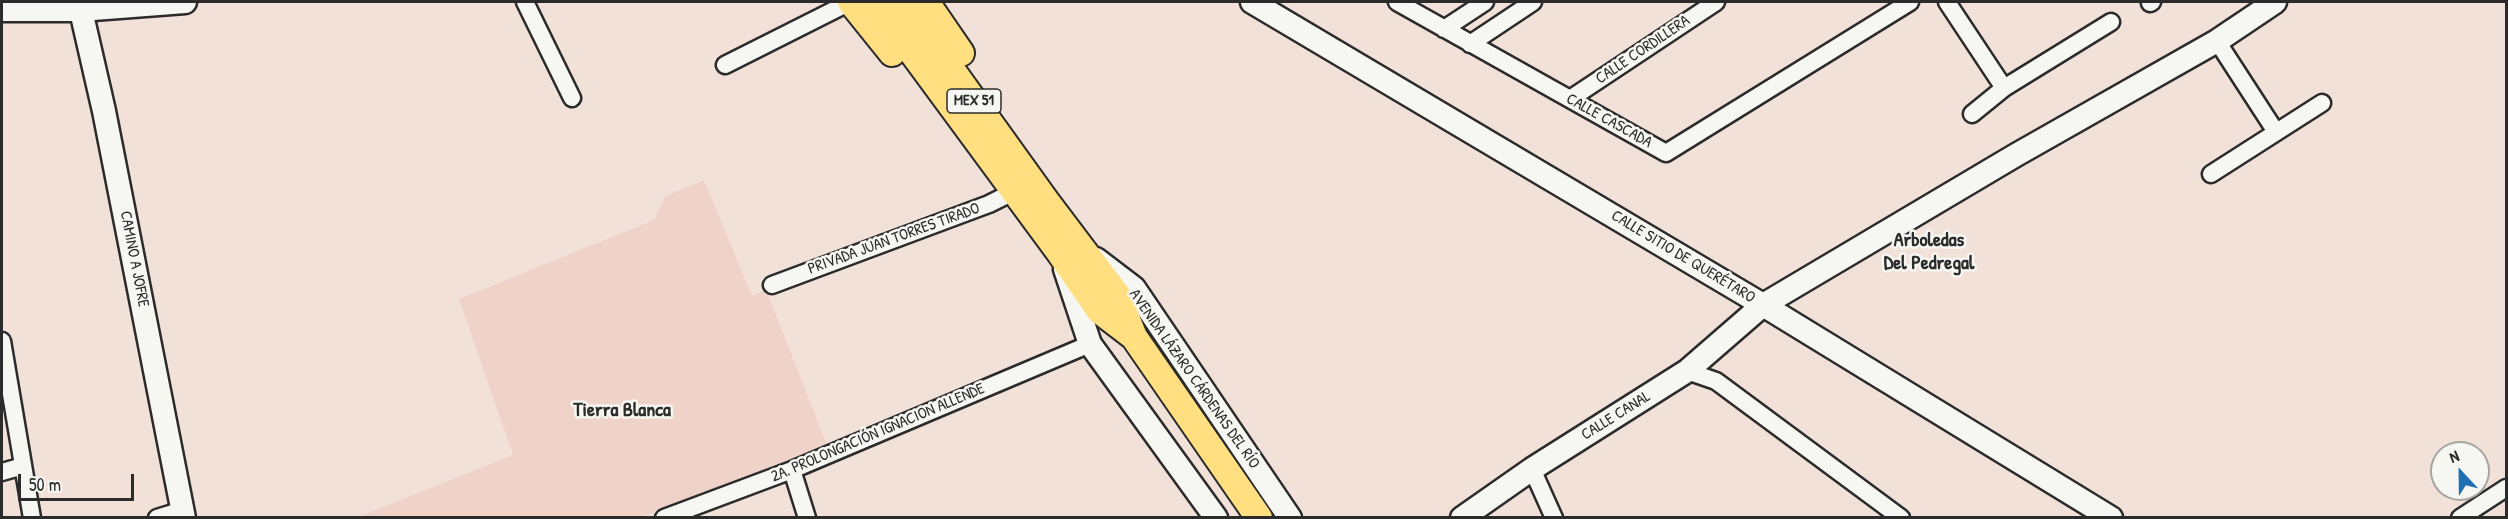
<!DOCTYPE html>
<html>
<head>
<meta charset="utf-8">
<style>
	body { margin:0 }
	#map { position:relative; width:2508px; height:519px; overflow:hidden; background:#f2e1d9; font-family:"Patrick Hand",sans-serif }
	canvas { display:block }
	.frame { position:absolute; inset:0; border:3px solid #2b2b2b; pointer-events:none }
	.north { position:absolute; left:2430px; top:441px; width:60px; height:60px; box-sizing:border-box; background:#f6f6f2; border:2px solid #a5a5a2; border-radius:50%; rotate:338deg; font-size:16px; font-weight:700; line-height:24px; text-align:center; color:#2b2b2b }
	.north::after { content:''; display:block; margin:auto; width:21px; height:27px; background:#1f6fb2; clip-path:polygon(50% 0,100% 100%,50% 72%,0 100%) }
	.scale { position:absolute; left:18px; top:474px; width:116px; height:27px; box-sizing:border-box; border:3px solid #2b2b2b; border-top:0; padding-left:8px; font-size:18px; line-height:21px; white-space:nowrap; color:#2b2b2b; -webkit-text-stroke:4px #f6f6f2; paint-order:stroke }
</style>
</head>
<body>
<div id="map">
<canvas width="2508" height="519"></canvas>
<div class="frame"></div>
<div class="north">N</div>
<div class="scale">50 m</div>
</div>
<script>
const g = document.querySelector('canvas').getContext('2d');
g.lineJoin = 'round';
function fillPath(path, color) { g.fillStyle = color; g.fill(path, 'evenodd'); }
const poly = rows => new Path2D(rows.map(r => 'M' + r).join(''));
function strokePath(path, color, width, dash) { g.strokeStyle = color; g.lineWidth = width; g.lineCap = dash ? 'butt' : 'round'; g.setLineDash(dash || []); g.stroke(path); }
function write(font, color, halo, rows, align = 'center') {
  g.font = font + ' "Patrick Hand",sans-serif'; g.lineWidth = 5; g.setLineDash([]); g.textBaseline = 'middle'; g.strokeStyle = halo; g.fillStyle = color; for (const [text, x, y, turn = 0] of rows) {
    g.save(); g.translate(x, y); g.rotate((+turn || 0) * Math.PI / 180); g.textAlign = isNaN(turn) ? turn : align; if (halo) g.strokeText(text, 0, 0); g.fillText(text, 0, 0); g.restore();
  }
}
fillPath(poly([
	[704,180,752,296,766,290,827,445,641,517,356,518,513,455,459,299,654,220,666,196]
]), '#efd2c8');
const street = poly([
	[525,2,572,98],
	[1397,2,1666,153,1910,2],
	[1947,2,2004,88],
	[2150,3,2152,2],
	[1444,29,1485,2],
	[2217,41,2276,132],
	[1470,44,1533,2],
	[725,65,850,2],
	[1570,99,1716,2],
	[1972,114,2004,88,2111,22],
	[2211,174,2322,103],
	[772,285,989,204,1015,191],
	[2,341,32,518],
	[1687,371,1716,381,1901,518],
	[1532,469,1554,518],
	[792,470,807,518],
	[2,472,23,466],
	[157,518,183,510],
	[664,518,792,470,1090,344],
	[2460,518,2506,488]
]);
const secondary = poly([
	[79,2,104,111,184,518],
	[1252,2,1763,305,2111,518],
	[2,10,80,10,185,2],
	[1096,259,1134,288,1290,518],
	[1065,269,1090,344,1216,518],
	[1462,518,1532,469,1687,371,1763,305,2016,155,2217,41,2275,2]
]);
const primary = poly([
	[851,2,892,53],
	[875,2,1060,253,1100,311,1134,337],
	[903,2,1046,201,1117,295,1134,337,1259,518],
	[926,2,961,53]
]);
strokePath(street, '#2b2b2b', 21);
strokePath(secondary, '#2b2b2b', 27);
strokePath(primary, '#2b2b2b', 30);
strokePath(street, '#f6f6f2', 16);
strokePath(secondary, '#f6f6f2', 22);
strokePath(primary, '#ffdf80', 26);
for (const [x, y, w] of [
	[974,101,54]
]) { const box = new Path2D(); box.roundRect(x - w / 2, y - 12, w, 24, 4.5); g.fillStyle = '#f6f6f2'; g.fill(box); strokePath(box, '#2b2b2b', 1.5); }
write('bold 15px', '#2b2b2b', null, [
	["MEX 51",974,101]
]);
write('16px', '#2b2b2b', '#f6f6f2', [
	["CALLE CORDILLERA",1643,50,-34],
	["CALLE CASCADA",1609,121,29],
	["PRIVADA JUAN TORRES TIRADO",894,239,-20],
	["CALLE SITIO DE QUERÉTARO",1683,257,31],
	["CAMINO A JOFRE",134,259,79],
	["AVENIDA LÁZARO CÁRDENAS DEL RÍO",1194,379,55],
	["CALLE CANAL",1616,416,-32],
	["2A. PROLONGACIÓN IGNACION ALLENDE",878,433,-23]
]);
write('bold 20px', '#2b2b2b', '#f6f6f2', [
	["Arboledas",1929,241],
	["Del Pedregal",1929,264],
	["Tierra Blanca",622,411]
]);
</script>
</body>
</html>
